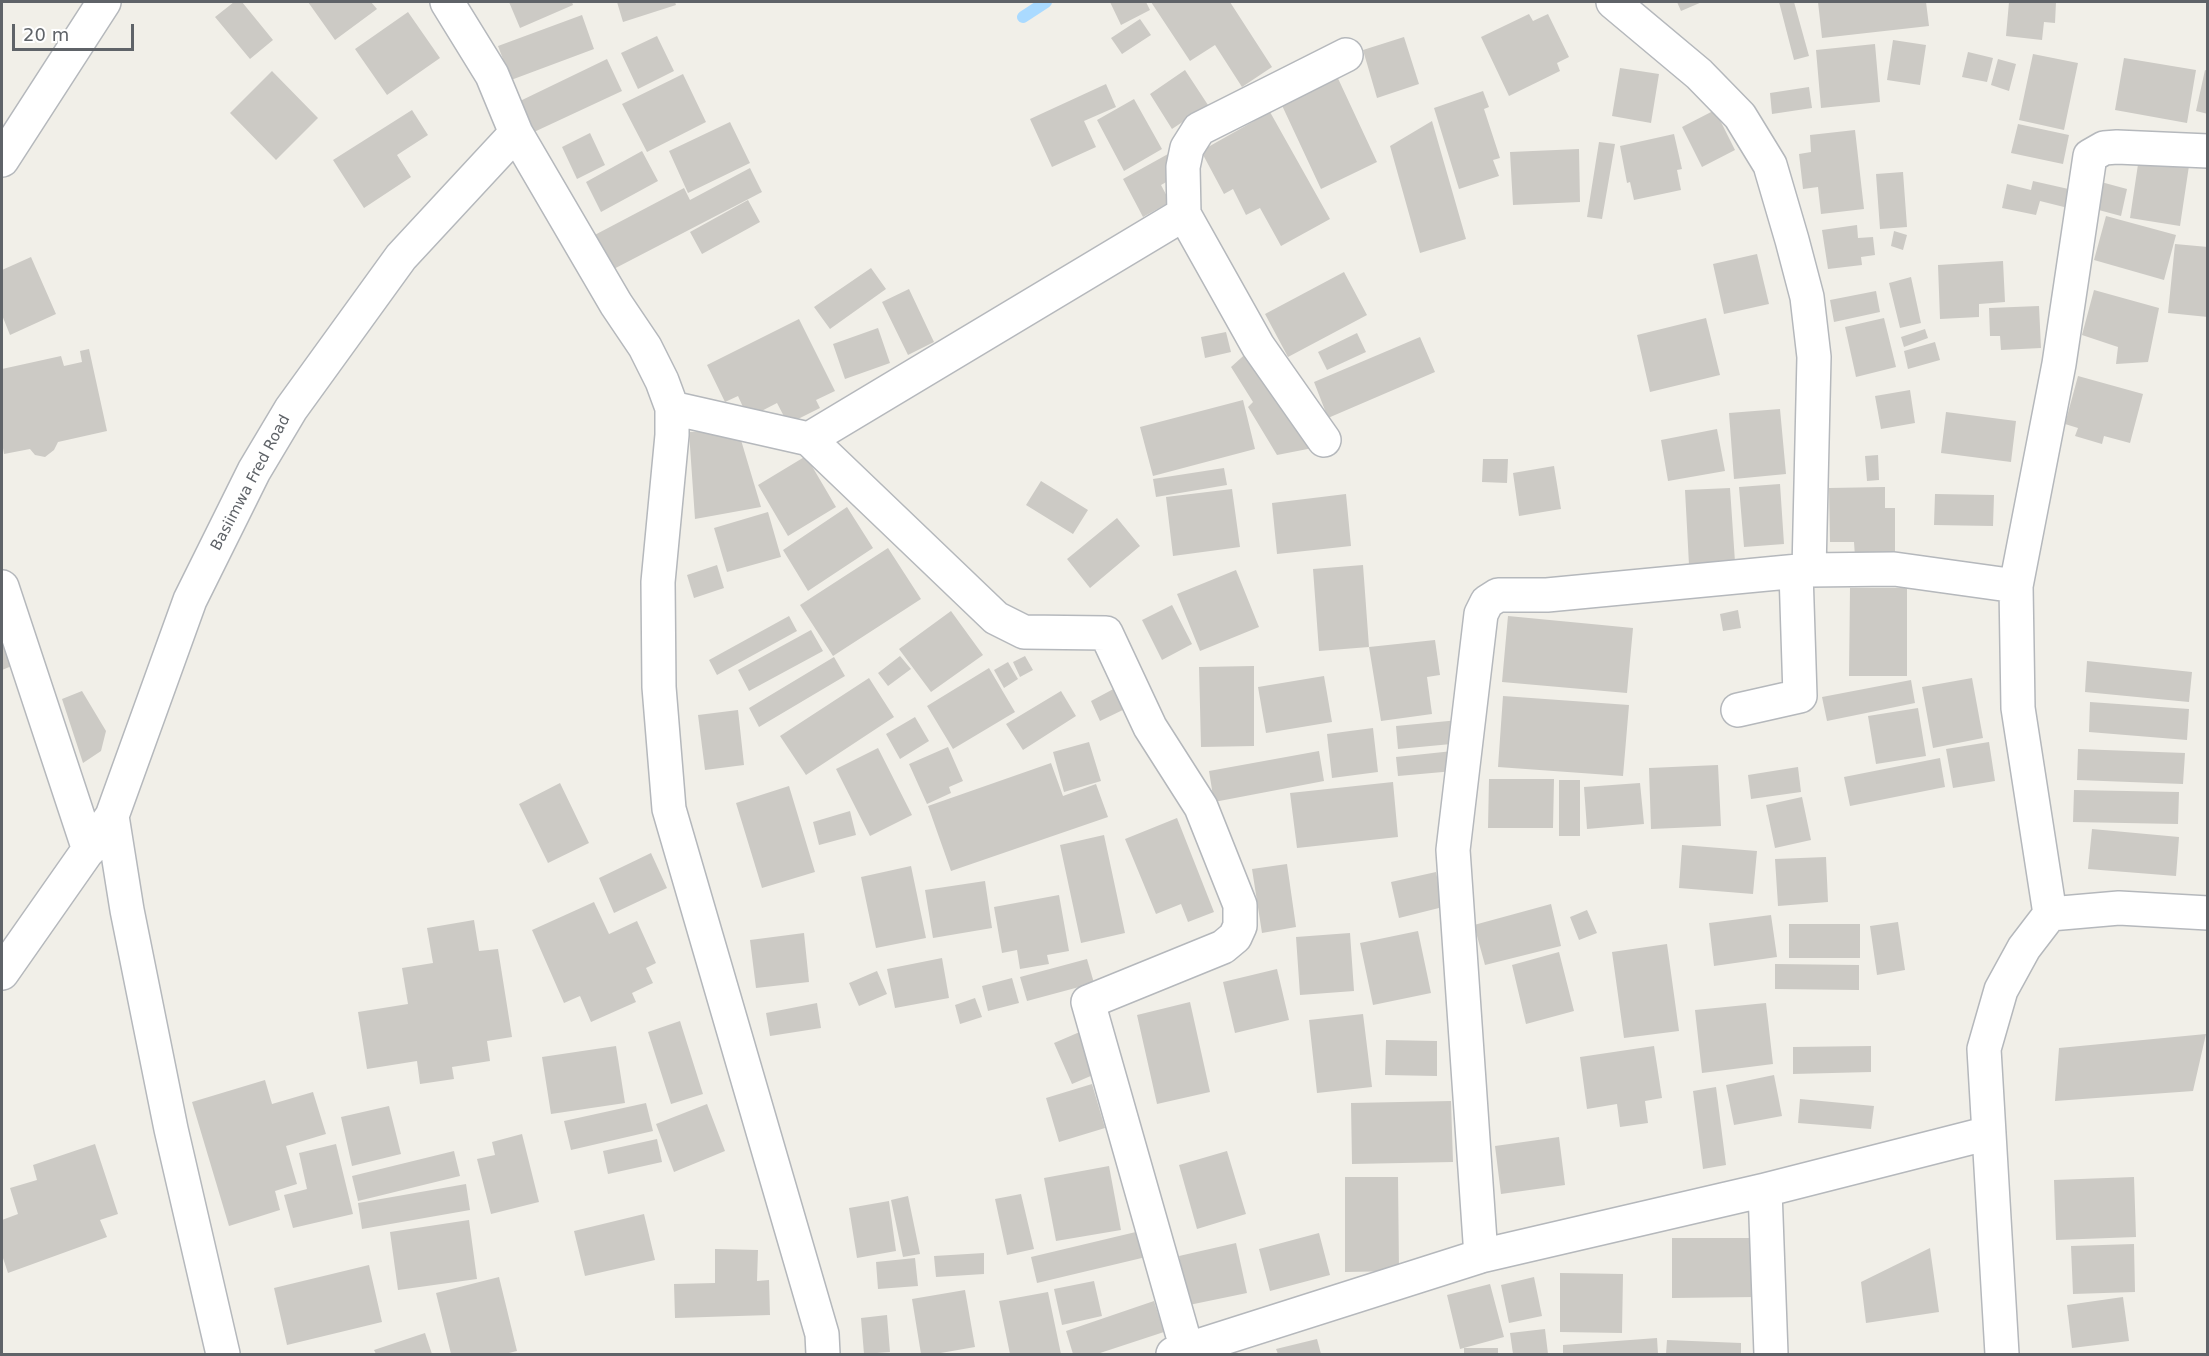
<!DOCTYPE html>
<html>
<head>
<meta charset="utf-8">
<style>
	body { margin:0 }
	#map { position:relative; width:2209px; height:1356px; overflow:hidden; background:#f1efe8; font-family:"DejaVu Sans",sans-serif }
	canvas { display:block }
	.frame { position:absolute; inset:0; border:3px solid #5f6368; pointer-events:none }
	.scale { position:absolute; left:12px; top:24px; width:122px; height:27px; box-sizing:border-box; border:3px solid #5f6368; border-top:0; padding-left:8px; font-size:18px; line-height:21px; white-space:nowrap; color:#5f6368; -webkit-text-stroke:4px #fff; paint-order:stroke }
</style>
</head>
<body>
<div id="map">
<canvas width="2209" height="1356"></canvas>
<div class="frame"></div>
<div class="scale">20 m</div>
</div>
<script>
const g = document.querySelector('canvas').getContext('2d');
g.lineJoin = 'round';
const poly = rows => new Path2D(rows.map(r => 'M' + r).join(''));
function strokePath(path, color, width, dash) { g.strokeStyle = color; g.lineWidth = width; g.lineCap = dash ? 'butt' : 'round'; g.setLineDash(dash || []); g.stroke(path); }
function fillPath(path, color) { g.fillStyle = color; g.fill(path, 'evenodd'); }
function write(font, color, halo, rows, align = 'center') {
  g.font = font + ' "DejaVu Sans",sans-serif'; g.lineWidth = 4.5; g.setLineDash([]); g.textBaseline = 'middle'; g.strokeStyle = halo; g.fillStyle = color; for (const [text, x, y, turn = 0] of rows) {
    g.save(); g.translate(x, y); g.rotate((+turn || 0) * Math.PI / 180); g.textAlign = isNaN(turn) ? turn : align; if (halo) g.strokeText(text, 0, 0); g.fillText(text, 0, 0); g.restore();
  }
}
strokePath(poly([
	[1023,17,1046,2]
]), '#aadaff', 12);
fillPath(poly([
	[234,2,242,2,273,40,250,59,215,17],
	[308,2,371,2,377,9,335,40],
	[509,2,572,2,573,5,520,28],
	[617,2,675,2,676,5,623,22],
	[1110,2,1146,2,1150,10,1121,25],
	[1151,2,1230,2,1272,67,1242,87,1215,45,1190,61],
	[1677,2,1702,2,1681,11],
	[1779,2,1794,2,1809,56,1794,60],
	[1818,2,1926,2,1929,26,1822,38],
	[2009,2,2056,2,2055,23,2044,22,2042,40,2006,36],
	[408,12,440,58,387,95,355,49],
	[1529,14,1533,21,1548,14,1569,57,1557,63,1560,71,1509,96,1481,37],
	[582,15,594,49,511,80,498,46],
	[1140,19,1151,35,1122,54,1111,38],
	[657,36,674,71,638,89,621,53],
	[1404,37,1419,84,1377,98,1363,50],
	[1893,40,1926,45,1920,85,1887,80],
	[1875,44,1880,102,1821,108,1816,50],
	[1968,52,1993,58,1987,82,1962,77],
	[2033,54,2078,63,2064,130,2019,120],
	[2124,58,2196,70,2187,123,2115,110],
	[607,59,622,91,534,132,520,101],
	[1998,59,2016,64,2009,91,1991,85],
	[1620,68,1659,74,1651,123,1612,116],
	[1185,70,1208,105,1172,129,1150,94],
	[2205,70,2208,71,2208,114,2196,111],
	[272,71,318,118,276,160,230,113],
	[1335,72,1377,162,1321,189,1279,99],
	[683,74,706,122,647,152,622,104],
	[1106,84,1116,107,1084,121,1096,147,1052,167,1030,119],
	[1809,87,1812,108,1772,114,1770,93],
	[1483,91,1489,107,1484,109,1500,158,1493,160,1499,176,1459,189,1434,108],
	[1134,99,1162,149,1124,171,1097,120],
	[412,110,428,135,397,155,411,177,364,208,333,160],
	[1715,110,1735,150,1702,167,1682,127],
	[1270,112,1330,219,1281,246,1260,208,1246,215,1233,189,1224,194,1201,151],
	[1432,121,1466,239,1420,253,1390,146],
	[730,122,750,163,688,193,669,151],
	[2018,124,2069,135,2063,164,2011,153],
	[1855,130,1864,209,1821,214,1818,187,1803,189,1799,154,1811,152,1810,135],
	[590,133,605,165,577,179,562,147],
	[1674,134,1682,169,1677,170,1681,190,1634,200,1630,182,1627,183,1620,146],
	[1599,142,1615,144,1602,219,1587,217],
	[1579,149,1580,202,1513,205,1510,152],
	[642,151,658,181,601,212,586,182],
	[2140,151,2190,159,2180,226,2130,218],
	[1168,154,1179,175,1161,185,1170,202,1143,217,1123,179],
	[750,168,762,192,606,273,589,238,684,188,690,200],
	[1903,172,1907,227,1880,229,1876,174],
	[2033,181,2073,190,2068,208,2040,201,2036,215,2002,208,2007,184,2031,190],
	[2101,182,2127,189,2121,216,2095,209],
	[748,200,760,222,702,254,690,232],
	[2106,216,2176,235,2164,280,2094,260],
	[1857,225,1858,238,1873,237,1875,255,1861,257,1862,265,1828,269,1822,230],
	[1894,231,1907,235,1903,250,1891,246],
	[2175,244,2208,247,2208,317,2168,313],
	[1757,254,1769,304,1724,314,1713,264],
	[31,257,56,314,10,335,2,315,2,270],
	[2003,261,2005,302,1979,304,1979,317,1940,319,1938,265],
	[871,268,886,289,830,329,814,307],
	[1344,272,1367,315,1288,357,1265,314],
	[1911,277,1921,323,1900,328,1889,283],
	[909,289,934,342,908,355,882,302],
	[2094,290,2159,308,2148,362,2116,364,2118,347,2082,335],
	[1876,291,1880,312,1834,322,1830,300],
	[2039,306,2041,348,2001,350,2000,336,1990,336,1989,308],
	[1706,318,1720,375,1650,392,1637,335],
	[1884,318,1896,367,1856,377,1845,327],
	[799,319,835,391,816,400,820,408,788,424,777,403,748,418,738,396,725,402,707,365],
	[878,328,890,363,845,379,833,344],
	[1925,329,1928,338,1904,347,1901,337],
	[1226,332,1231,352,1205,358,1201,337],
	[1357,333,1366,352,1327,370,1318,352],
	[1420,337,1435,372,1328,418,1314,382],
	[1935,342,1940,360,1908,369,1904,351],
	[89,349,107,431,58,442,54,450,45,457,35,455,30,449,4,454,2,442,2,369,61,356,64,366,82,362,80,351],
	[1251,349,1323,446,1277,455,1248,407,1253,402,1231,367],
	[2078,376,2143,394,2130,443,2104,436,2102,444,2075,436,2078,428,2065,424],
	[1910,390,1915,423,1881,429,1875,396],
	[1243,400,1255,449,1153,476,1140,427],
	[1780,409,1786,474,1734,479,1729,413],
	[1946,412,2016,421,2011,462,1941,453],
	[1717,429,1725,471,1668,481,1661,440],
	[738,430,761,507,695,519,689,432],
	[1878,455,1879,480,1867,481,1865,456],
	[806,456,836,507,788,536,758,485],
	[1483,459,1508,459,1507,483,1482,482],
	[1554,466,1561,509,1519,516,1513,473],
	[1224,468,1227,485,1156,497,1153,479],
	[1041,481,1088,510,1073,534,1026,505],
	[1780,484,1784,544,1744,547,1739,487],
	[1885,487,1885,508,1895,508,1895,556,1855,557,1854,542,1830,542,1829,488],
	[1730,488,1735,562,1689,565,1685,490],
	[1232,489,1240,547,1173,556,1166,497],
	[1346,494,1351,546,1277,554,1272,503],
	[1935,494,1994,495,1993,526,1934,525],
	[847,507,873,548,808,591,783,550],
	[768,512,781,557,727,572,714,528],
	[1117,518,1140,546,1090,588,1067,559],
	[888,548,921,599,833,656,800,605],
	[717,565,724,588,694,598,687,575],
	[1363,565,1369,647,1319,651,1313,569],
	[1236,570,1259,627,1200,651,1177,594],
	[1850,588,1907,588,1907,676,1849,676],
	[1172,605,1192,644,1162,660,1142,620],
	[1738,610,1741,628,1723,631,1720,614],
	[951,611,983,655,931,692,899,649],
	[789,616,797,631,717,675,709,660],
	[1508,616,1633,628,1627,693,1502,682],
	[2,620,19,663,2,670],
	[811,630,823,651,749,691,738,670],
	[1435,640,1440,675,1427,677,1432,714,1381,721,1369,647],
	[900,656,911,669,888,686,878,673],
	[1025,656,1033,670,1020,677,1013,662],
	[834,657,845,676,759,727,749,708],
	[2087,661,2192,672,2189,702,2085,692],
	[1008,662,1018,679,1004,688,994,670],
	[1254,666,1254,746,1201,747,1199,667],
	[989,668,1015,712,953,749,927,706],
	[1324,676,1332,722,1266,733,1258,687],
	[869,678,894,717,806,775,780,736],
	[1972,678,1983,738,1933,748,1922,687],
	[1911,680,1915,703,1827,721,1822,697],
	[1119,686,1129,707,1100,721,1091,701],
	[82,691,106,731,101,751,83,763,62,699],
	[1061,691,1076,716,1023,750,1006,724],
	[1503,696,1629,705,1623,776,1498,767],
	[2090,702,2189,709,2187,740,2089,732],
	[1918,708,1926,756,1876,764,1868,716],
	[738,710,744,765,705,770,698,715],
	[915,717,929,741,900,759,886,734],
	[1459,720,1462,743,1398,749,1396,726],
	[1373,728,1378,772,1332,778,1327,734],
	[1089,742,1101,781,1064,792,1053,752],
	[1989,742,1995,781,1953,788,1946,749],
	[948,747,963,781,949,787,951,793,927,804,909,764],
	[878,748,912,815,870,836,836,769],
	[2078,749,2185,753,2183,784,2077,780],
	[1319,751,1324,781,1214,802,1209,771],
	[1453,751,1454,771,1398,776,1396,757],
	[1940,758,1945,787,1850,806,1844,777],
	[1051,763,1063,796,1096,784,1108,817,951,871,928,806],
	[1718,765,1721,826,1651,829,1649,768],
	[1798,767,1801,792,1751,799,1748,775],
	[1489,779,1554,779,1553,828,1488,828],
	[1559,780,1580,780,1580,836,1559,836],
	[1393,782,1398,837,1297,848,1290,793],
	[560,783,589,843,548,863,519,804],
	[1640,783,1644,824,1587,829,1584,787],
	[789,786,815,872,762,888,736,803],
	[2074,790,2179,792,2178,824,2073,822],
	[1802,797,1811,840,1775,848,1766,805],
	[850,811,856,835,819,845,813,822],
	[1177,818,1214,912,1188,922,1181,904,1156,914,1125,839],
	[2092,829,2179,837,2176,876,2088,869],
	[1104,835,1125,933,1081,943,1060,845],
	[1682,845,1757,851,1753,894,1679,888],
	[651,853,667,888,614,913,599,878],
	[1826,857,1828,902,1778,906,1775,859],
	[1287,864,1296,927,1262,933,1252,869],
	[911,866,926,938,876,948,861,877],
	[1436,872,1443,907,1399,918,1391,882],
	[985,881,992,928,933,938,925,890],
	[1059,895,1069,951,1047,955,1049,964,1020,969,1017,950,1002,953,994,907],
	[594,902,609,934,637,921,656,963,646,968,653,983,632,993,636,1002,591,1022,580,996,564,1003,532,930],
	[1551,904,1561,946,1485,965,1474,925],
	[1587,910,1597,933,1579,940,1570,917],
	[1771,915,1777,957,1714,966,1709,923],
	[474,920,479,951,498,949,512,1037,487,1041,490,1061,452,1067,454,1079,420,1084,417,1061,367,1069,358,1012,408,1004,402,968,433,963,427,928],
	[1898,922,1905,970,1877,975,1870,926],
	[1789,924,1860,924,1860,958,1789,958],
	[1418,931,1431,993,1373,1005,1360,943],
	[804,933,809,982,756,988,750,940],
	[1350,933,1354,991,1300,995,1296,937],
	[1667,944,1679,1031,1624,1038,1612,952],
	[1559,952,1574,1011,1526,1024,1512,965],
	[942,958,949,998,895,1008,887,969],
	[1087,959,1094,983,1027,1001,1020,977],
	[1775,964,1859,965,1859,990,1775,989],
	[1277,969,1289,1020,1235,1033,1223,982],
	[877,971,887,994,859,1006,849,983],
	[1012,978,1019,1003,988,1011,982,986],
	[975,998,982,1017,960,1024,955,1005],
	[1190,1002,1210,1092,1157,1104,1137,1015],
	[817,1003,821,1028,770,1036,766,1013],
	[1766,1003,1773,1064,1702,1073,1695,1010],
	[1363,1014,1372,1087,1317,1093,1309,1020],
	[680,1021,703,1094,671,1104,648,1032],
	[1082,1031,1100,1072,1072,1084,1054,1043],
	[2206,1034,2193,1091,2055,1101,2059,1048],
	[1386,1040,1437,1041,1437,1076,1385,1075],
	[616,1046,625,1103,551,1114,542,1057],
	[1654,1046,1662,1098,1645,1101,1648,1123,1620,1127,1617,1104,1587,1109,1580,1057],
	[1871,1046,1871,1072,1793,1074,1793,1047],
	[1774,1075,1782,1116,1734,1125,1726,1085],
	[265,1080,272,1104,313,1092,326,1134,286,1146,297,1184,275,1191,280,1210,229,1226,192,1102],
	[1092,1084,1105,1128,1059,1142,1046,1098],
	[1716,1087,1726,1165,1703,1169,1693,1091],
	[1800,1099,1874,1106,1871,1129,1798,1123],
	[1451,1101,1453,1162,1352,1164,1351,1103],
	[646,1103,653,1131,571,1150,564,1121],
	[707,1104,725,1151,674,1172,656,1124],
	[389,1106,401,1154,352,1166,341,1117],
	[522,1134,539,1202,491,1214,477,1159,495,1155,492,1142],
	[1559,1137,1565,1185,1501,1194,1495,1146],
	[657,1139,662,1162,608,1174,603,1151],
	[95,1144,118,1214,100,1220,107,1237,8,1273,2,1255,2,1220,18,1214,10,1188,37,1180,33,1165],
	[336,1144,353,1214,293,1228,284,1195,307,1189,299,1153],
	[454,1151,460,1176,358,1201,352,1176],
	[1227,1151,1246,1214,1197,1229,1179,1165],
	[1109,1166,1121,1230,1056,1241,1044,1178],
	[1345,1177,1398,1177,1399,1271,1345,1272],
	[2134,1177,2136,1237,2056,1240,2054,1180],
	[466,1184,470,1210,362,1229,358,1203],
	[1021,1194,1034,1249,1007,1255,995,1199],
	[908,1196,920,1254,903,1257,891,1200],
	[889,1201,896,1251,857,1258,849,1208],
	[644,1214,655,1260,585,1276,574,1231],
	[469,1220,477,1279,398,1290,390,1232],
	[1140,1231,1146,1257,1037,1283,1031,1257],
	[1319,1233,1330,1275,1270,1291,1259,1249],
	[1672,1238,1756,1238,1756,1297,1672,1298],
	[1236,1243,1247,1293,1189,1305,1179,1256],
	[2134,1244,2135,1292,2073,1294,2071,1246],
	[1930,1248,1939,1312,1866,1323,1861,1282],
	[715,1249,758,1250,757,1281,769,1280,770,1315,675,1318,674,1284,715,1283],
	[984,1253,984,1274,936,1277,934,1256],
	[915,1258,918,1286,878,1289,876,1262],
	[369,1265,382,1322,287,1345,274,1288],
	[1560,1273,1623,1274,1622,1333,1560,1332],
	[499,1277,517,1351,505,1354,451,1354,436,1293],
	[1534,1277,1542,1316,1509,1323,1501,1285],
	[1094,1281,1102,1316,1062,1325,1054,1289],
	[1490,1284,1504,1337,1460,1349,1447,1295],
	[965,1290,975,1347,935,1354,921,1354,912,1299],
	[1048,1292,1061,1354,1010,1354,999,1301],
	[2123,1297,2129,1341,2072,1348,2067,1305],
	[1154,1301,1164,1332,1097,1354,1073,1354,1066,1331],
	[887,1315,890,1352,864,1354,861,1318],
	[1545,1329,1548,1354,1513,1354,1510,1333],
	[425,1333,432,1354,376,1354,374,1350],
	[1657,1338,1658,1354,1563,1354,1563,1345],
	[1317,1339,1321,1354,1278,1354,1276,1349],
	[1667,1340,1741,1343,1741,1354,1666,1354],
	[1464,1348,1498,1348,1498,1354,1464,1354]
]), '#cccac5');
const minor = poly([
	[447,2,492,75,516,133,616,304,645,347,662,381,672,408,672,435,658,582,659,687,669,809,822,1334,823,1354],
	[1613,2,1699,74,1740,116,1770,165,1792,240,1807,297,1814,357,1809,570,1894,569,2016,586],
	[2208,151,2117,147,2104,148,2090,156,2059,364,2016,586,2018,708,2050,914,2119,908,2208,913],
	[2,160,104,2],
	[672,408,809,439,996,618,1024,632,1106,633,1150,727,1201,807,1240,905,1240,926,1235,937,1223,947,1088,1002,1187,1350],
	[809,439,1184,214],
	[1324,440,1258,346,1184,214,1183,167,1187,148,1199,129,1346,55],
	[2,587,89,850],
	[1738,710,1800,696,1796,572],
	[112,816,127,910,171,1129,223,1354],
	[2,973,112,816,190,600,254,471,291,409,401,257,516,133],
	[1765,1190,1771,1354],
	[1481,1256,1453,850,1481,614,1487,602,1498,595,1547,595,1809,570],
	[1173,1354,1481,1256,1765,1190,1989,1133],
	[2002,1354,1984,1049,2001,990,2024,948,2050,914]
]);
strokePath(minor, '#b5b8bc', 36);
strokePath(minor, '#fff', 33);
write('15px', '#5f6368', '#fff', [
	["Basiimwa Fred Road",251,483,-62]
]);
</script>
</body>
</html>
